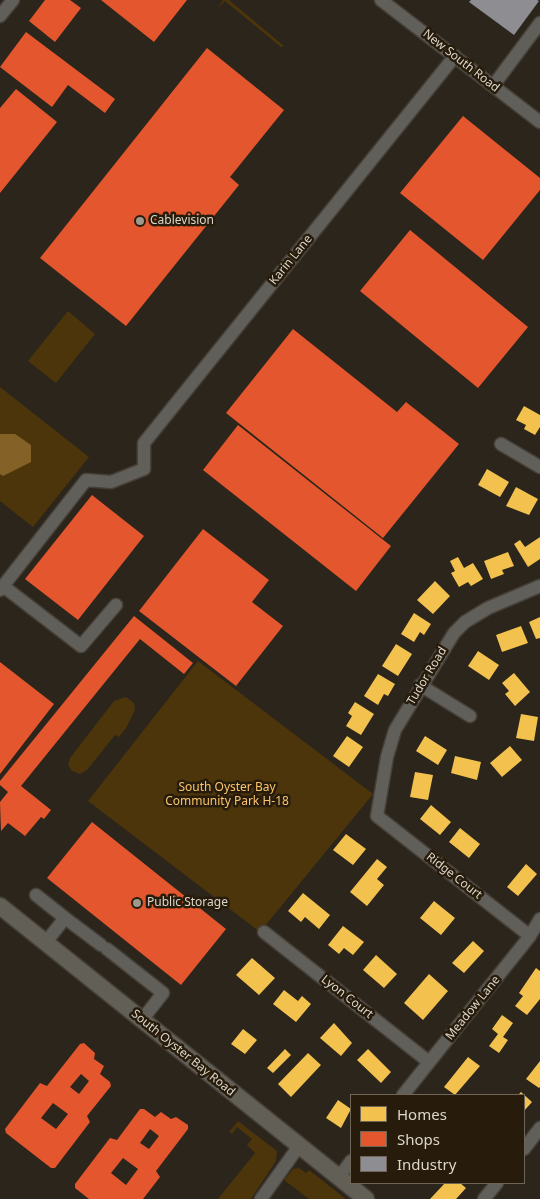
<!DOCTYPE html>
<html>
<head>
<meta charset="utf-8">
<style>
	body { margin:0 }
	#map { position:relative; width:540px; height:1199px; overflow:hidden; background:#2b251b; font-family:"Noto Sans",sans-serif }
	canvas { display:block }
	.legend { position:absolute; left:350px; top:1094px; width:175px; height:90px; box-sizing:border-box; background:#271c0b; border:1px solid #706658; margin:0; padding:6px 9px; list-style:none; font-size:15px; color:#ddd6cb }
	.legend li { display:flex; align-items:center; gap:10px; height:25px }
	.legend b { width:25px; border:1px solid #706658 }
</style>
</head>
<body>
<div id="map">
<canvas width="540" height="1199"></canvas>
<ul class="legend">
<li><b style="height:14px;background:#f2c14e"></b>Homes</li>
<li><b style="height:14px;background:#e4572e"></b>Shops</li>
<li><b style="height:14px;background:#8d8d92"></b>Industry</li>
</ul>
</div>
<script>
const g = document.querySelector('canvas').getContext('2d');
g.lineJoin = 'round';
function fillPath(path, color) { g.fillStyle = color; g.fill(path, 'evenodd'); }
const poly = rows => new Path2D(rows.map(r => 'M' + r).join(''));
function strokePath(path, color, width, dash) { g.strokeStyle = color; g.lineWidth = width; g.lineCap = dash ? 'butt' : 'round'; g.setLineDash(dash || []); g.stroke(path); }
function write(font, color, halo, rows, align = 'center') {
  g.font = font + ' "Noto Sans",sans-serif'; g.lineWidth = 5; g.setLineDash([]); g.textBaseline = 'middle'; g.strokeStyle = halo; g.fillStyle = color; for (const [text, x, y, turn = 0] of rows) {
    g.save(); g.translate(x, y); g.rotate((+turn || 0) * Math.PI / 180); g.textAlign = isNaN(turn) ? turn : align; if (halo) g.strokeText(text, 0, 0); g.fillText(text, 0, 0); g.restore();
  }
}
fillPath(poly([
	[223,0,229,0,284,46,281,47,225,1,218,8],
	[68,311,95,334,56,383,28,361],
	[0,387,89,457,33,527,0,501],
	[198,661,373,794,260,932,88,801],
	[126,697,134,703,135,710,126,728,119,737,115,735,87,770,80,774,72,771,68,765,70,758,114,701],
	[238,1121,277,1151,276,1161,251,1199,218,1199,255,1153,247,1145,252,1139,237,1127,232,1134,229,1132],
	[299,1168,306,1173,309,1170,346,1199,309,1199,284,1180,293,1169]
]), '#4d350b');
fillPath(poly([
	[0,434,15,434,31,445,31,462,3,476,0,474]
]), '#846227');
fillPath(poly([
	[524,406,540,415,540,427,535,435,524,429,526,425,516,420],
	[487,469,509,482,500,497,478,485],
	[516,487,538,499,529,515,506,506],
	[540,537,540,559,528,567,514,544,520,540,525,547],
	[508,552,514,566,502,570,504,574,491,579,484,561],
	[458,557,464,568,473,563,483,579,471,586,468,582,459,587,451,573,455,571,450,561],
	[435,581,450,596,433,614,417,600],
	[414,613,431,624,424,635,420,632,414,642,401,634],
	[540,617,540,638,536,639,529,622],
	[521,626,528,643,502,652,496,635],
	[396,644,412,654,398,676,382,666],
	[478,651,499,665,489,680,468,666],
	[514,673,530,692,515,706,505,694,509,691,502,683],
	[378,674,395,684,388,696,384,694,378,705,364,696],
	[355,702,374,714,361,735,346,726,352,716,348,713],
	[521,714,538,717,534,741,516,738],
	[347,736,363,747,349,767,333,756],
	[425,736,447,750,438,765,416,751],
	[510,746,522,760,502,777,490,763],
	[455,756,481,762,477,780,451,773],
	[415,772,433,775,428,800,410,797],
	[431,805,451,822,440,835,420,819],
	[460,828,480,844,469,858,449,842],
	[346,834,366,849,353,865,333,850],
	[377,859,387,867,377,879,384,885,367,906,350,892],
	[526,864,537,874,518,896,507,887],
	[303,893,330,915,319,929,305,917,301,922,288,911],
	[434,901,455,918,441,935,420,918],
	[343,926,364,942,353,955,344,948,339,954,328,945],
	[473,941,484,951,464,973,452,963],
	[376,955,397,974,384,988,363,970],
	[252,958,275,978,259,995,236,975],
	[536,968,540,971,540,999,527,1015,515,1006,523,996,519,993],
	[429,974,448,991,423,1020,404,1003],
	[284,990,298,1001,302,996,311,1004,296,1022,273,1004],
	[502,1015,513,1023,503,1037,508,1040,499,1053,489,1046,498,1034,492,1029],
	[334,1023,352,1043,341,1056,320,1038],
	[243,1029,257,1040,245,1054,231,1044],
	[285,1049,291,1055,273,1073,267,1068],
	[368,1049,391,1072,381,1083,357,1060],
	[308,1053,321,1065,291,1097,278,1084],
	[468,1057,480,1066,455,1095,444,1087],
	[540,1061,540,1087,539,1088,526,1079],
	[521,1092,532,1102,524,1111,524,1095,518,1095],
	[338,1100,351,1109,341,1128,326,1118],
	[445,1183,460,1183,466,1188,456,1199,430,1199]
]), '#f2c14e');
fillPath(poly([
	[45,0,70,0,81,8,55,42,29,21],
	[101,0,187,0,154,42],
	[26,32,115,99,105,113,68,85,52,107,0,67],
	[207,48,284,110,230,177,239,185,126,326,40,258],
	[16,89,57,122,0,193,0,108],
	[463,116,540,178,540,190,483,260,400,193],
	[410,230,528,327,478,388,360,291],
	[293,329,397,412,406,402,459,444,383,538,226,413],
	[238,425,391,546,356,591,203,470],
	[92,495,144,536,78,620,25,579],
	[203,529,269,580,252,602,283,626,236,686,139,611],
	[134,616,193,663,184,674,140,639,21,786,51,810,44,819,41,817,25,836,8,823,1,831,0,802,8,792,0,785,0,781],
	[0,662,54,704,0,774],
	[92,822,226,929,181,985,47,878],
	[84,1043,95,1053,94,1059,104,1066,100,1074,110,1082,111,1086,87,1116,90,1122,55,1168,51,1168,6,1133,5,1129,40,1083,47,1086,80,1044],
	[81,1074,89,1081,79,1094,70,1087],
	[53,1103,68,1114,56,1129,41,1118],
	[140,1109,144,1109,155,1117,161,1112,171,1119,176,1117,188,1125,188,1129,156,1171,160,1177,143,1199,89,1199,75,1188,75,1184,110,1138,117,1140],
	[150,1129,159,1136,149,1149,140,1143],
	[123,1158,138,1169,126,1185,111,1173]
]), '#e4572e');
fillPath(poly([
	[471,0,537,0,539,1,514,35,469,2]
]), '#8d8d92');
const minor = poly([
	[381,0,540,122],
	[0,16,13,0],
	[493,86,540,23],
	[501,444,540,467],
	[3,586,81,646,116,605],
	[0,590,86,480,111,482,144,469,144,443,455,56],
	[420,685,470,716],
	[36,895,65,918,46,942],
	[65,918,101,945],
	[264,932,429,1062],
	[530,936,377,816,387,757,395,730,454,633,465,622,488,608,540,586],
	[107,949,163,993,142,1020],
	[403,1095,530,936,540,919],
	[524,1149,540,1128],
	[339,1177,351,1161],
	[261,1199,299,1146],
	[484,1199,497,1183]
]);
const major = poly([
	[0,906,366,1199]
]);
strokePath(minor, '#464039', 15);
strokePath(major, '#464039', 19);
strokePath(minor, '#615f5a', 12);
strokePath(major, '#625f57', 16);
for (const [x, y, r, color] of [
	[140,221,5,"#9f988d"],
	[137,903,5,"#9f988d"]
]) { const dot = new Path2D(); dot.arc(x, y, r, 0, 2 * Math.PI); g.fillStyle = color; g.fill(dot); strokePath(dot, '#271c0b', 2); }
write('12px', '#ddd6cb', '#271c0b', [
	["New South Road",461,61,38],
	["Karin Lane",291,260,-51],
	["Tudor Road",427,676,-59],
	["Ridge Court",454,876,38],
	["Lyon Court",347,997,38],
	["Meadow Lane",473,1008,-51],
	["South Oyster Bay Road",183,1053,39]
]);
write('12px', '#ddd6cb', '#271c0b', [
	["Cablevision",150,221],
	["Public Storage",147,903]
], 'left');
write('12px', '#fbc46c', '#271c0b', [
	["South Oyster Bay",227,788],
	["Community Park H-18",227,802]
]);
</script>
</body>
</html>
